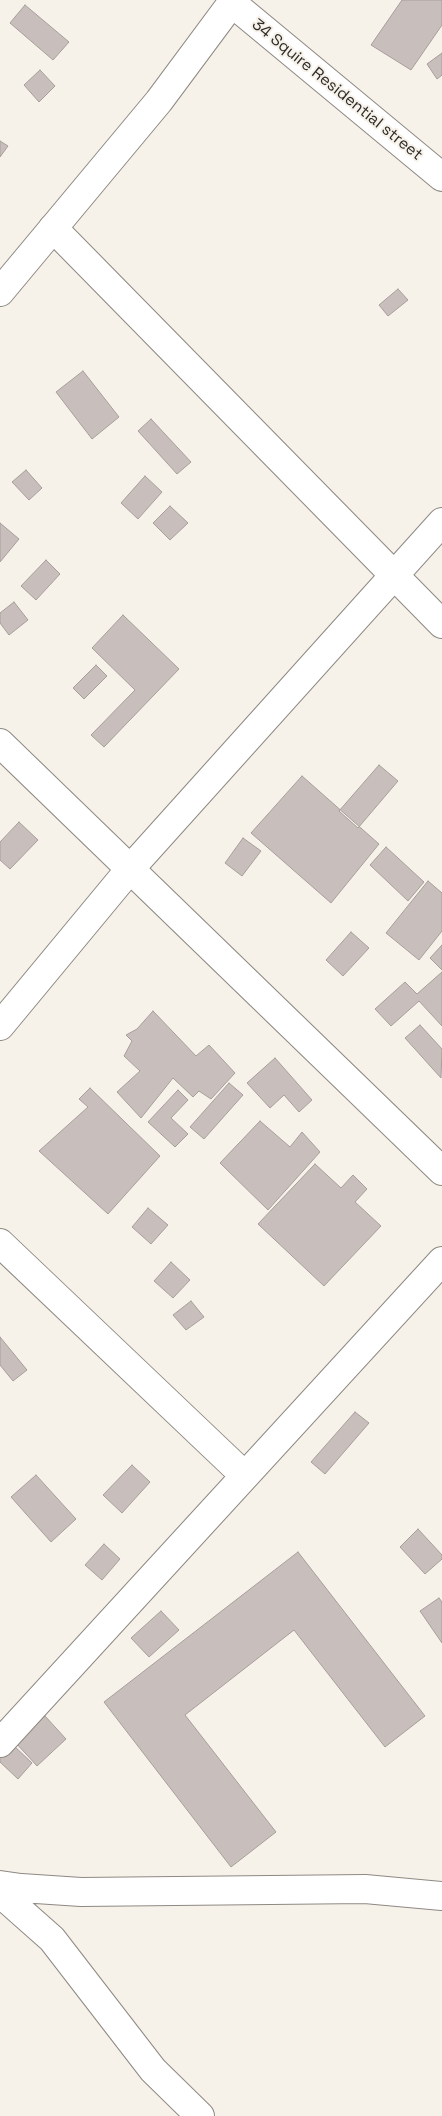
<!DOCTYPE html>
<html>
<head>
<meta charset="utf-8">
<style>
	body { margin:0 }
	canvas { display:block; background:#f6f1e9 }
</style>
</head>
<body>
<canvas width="442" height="2116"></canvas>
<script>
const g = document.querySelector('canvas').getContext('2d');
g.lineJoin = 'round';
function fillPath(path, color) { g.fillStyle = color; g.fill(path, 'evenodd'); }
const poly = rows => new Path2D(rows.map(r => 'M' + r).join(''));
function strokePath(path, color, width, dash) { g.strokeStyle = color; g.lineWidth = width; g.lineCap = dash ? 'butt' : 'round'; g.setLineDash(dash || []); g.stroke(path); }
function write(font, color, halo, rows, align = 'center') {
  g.font = font + ' "Space Grotesk",sans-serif'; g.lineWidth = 4; g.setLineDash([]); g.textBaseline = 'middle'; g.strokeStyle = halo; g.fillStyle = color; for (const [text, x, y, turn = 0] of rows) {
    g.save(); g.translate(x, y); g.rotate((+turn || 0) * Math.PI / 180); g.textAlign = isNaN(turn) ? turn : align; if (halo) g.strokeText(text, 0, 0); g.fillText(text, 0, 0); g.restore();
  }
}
const building = poly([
	[402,0,442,0,442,25,411,70,371,45,402,0],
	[25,5,69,42,53,60,10,23,25,5],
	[442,53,442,75,437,79,427,64,442,53],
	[40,70,55,86,39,102,24,85,40,70],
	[0,141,8,146,0,157,0,141],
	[398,289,408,300,388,316,379,305,398,289],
	[83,371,119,417,92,439,56,392,83,371],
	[151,419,191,462,177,474,138,431,151,419],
	[26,470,42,488,29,500,12,482,26,470],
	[145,476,162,492,138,519,121,503,145,476],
	[170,506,188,523,170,540,153,523,170,506],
	[0,523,19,539,0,562,0,523],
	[46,560,60,574,36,600,21,586,46,560],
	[14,602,28,620,9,635,0,623,0,613,14,602],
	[123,615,179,669,104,747,91,735,135,690,92,648,123,615],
	[96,665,107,676,84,699,73,688,96,665],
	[379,765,398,781,358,828,339,811,379,765],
	[302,776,379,844,331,903,251,833,302,776],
	[19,822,38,840,10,869,0,860,0,842,19,822],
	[243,838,261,851,242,876,225,863,243,838],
	[386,847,424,882,408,901,370,865,386,847],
	[428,881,442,893,442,931,419,960,386,933,428,881],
	[351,932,369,948,343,976,326,960,351,932],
	[442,945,442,970,430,958,442,945],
	[442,972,442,1026,419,1001,391,1026,375,1009,405,982,417,994,442,972],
	[153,1011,196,1056,209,1045,235,1073,211,1099,199,1091,193,1097,173,1078,141,1118,117,1092,140,1071,124,1056,132,1041,126,1035,137,1029,153,1011],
	[420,1025,442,1049,441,1078,405,1038,420,1025],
	[275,1058,312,1100,299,1112,284,1095,270,1108,247,1083,275,1058],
	[229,1083,243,1095,204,1139,190,1127,229,1083],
	[90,1088,160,1156,108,1214,39,1151,88,1107,79,1099,90,1088],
	[178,1090,188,1100,171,1118,188,1134,175,1147,148,1122,178,1090],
	[260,1121,290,1147,302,1132,320,1152,268,1210,220,1163,260,1121],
	[315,1164,341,1188,353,1175,367,1189,355,1202,381,1226,324,1286,258,1224,315,1164],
	[148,1208,168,1225,151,1244,132,1227,148,1208],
	[171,1262,190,1280,173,1298,154,1281,171,1262],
	[191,1301,204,1317,186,1330,173,1315,191,1301],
	[0,1337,27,1370,13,1381,0,1365,0,1337],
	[355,1412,369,1423,325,1474,311,1462,355,1412],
	[132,1465,150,1482,122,1513,103,1495,132,1465],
	[36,1475,76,1519,51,1542,11,1497,36,1475],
	[418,1529,442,1555,442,1559,425,1574,400,1547,418,1529],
	[104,1544,120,1559,102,1580,85,1565,104,1544],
	[298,1552,425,1716,385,1747,294,1630,185,1715,276,1832,231,1867,104,1702,298,1552],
	[439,1598,442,1602,442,1643,420,1611,439,1598],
	[161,1611,179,1630,149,1657,131,1638,161,1611],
	[45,1716,66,1739,37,1766,15,1742,45,1716],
	[12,1744,32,1763,18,1779,0,1762,0,1758,12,1744]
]);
fillPath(building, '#c8bfbc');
strokePath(building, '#a79e9b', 1);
const street = poly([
	[232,3,442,177],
	[53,228,442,624],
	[0,743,442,1171],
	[0,1026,130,869,442,522],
	[0,1243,244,1475],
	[0,1743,442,1261],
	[0,1885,21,1888,81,1892,365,1889,442,1896],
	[0,1893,52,1939,153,2070,200,2116]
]);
const secondary = poly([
	[0,292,159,101,234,0]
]);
strokePath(street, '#8e8982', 30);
strokePath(secondary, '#8e8982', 30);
strokePath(street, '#fff', 28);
strokePath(secondary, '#fff', 28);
write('16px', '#2d2b28', '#f6f1e9', [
	["34 Squire Residential street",337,90,39]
]);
</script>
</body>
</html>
